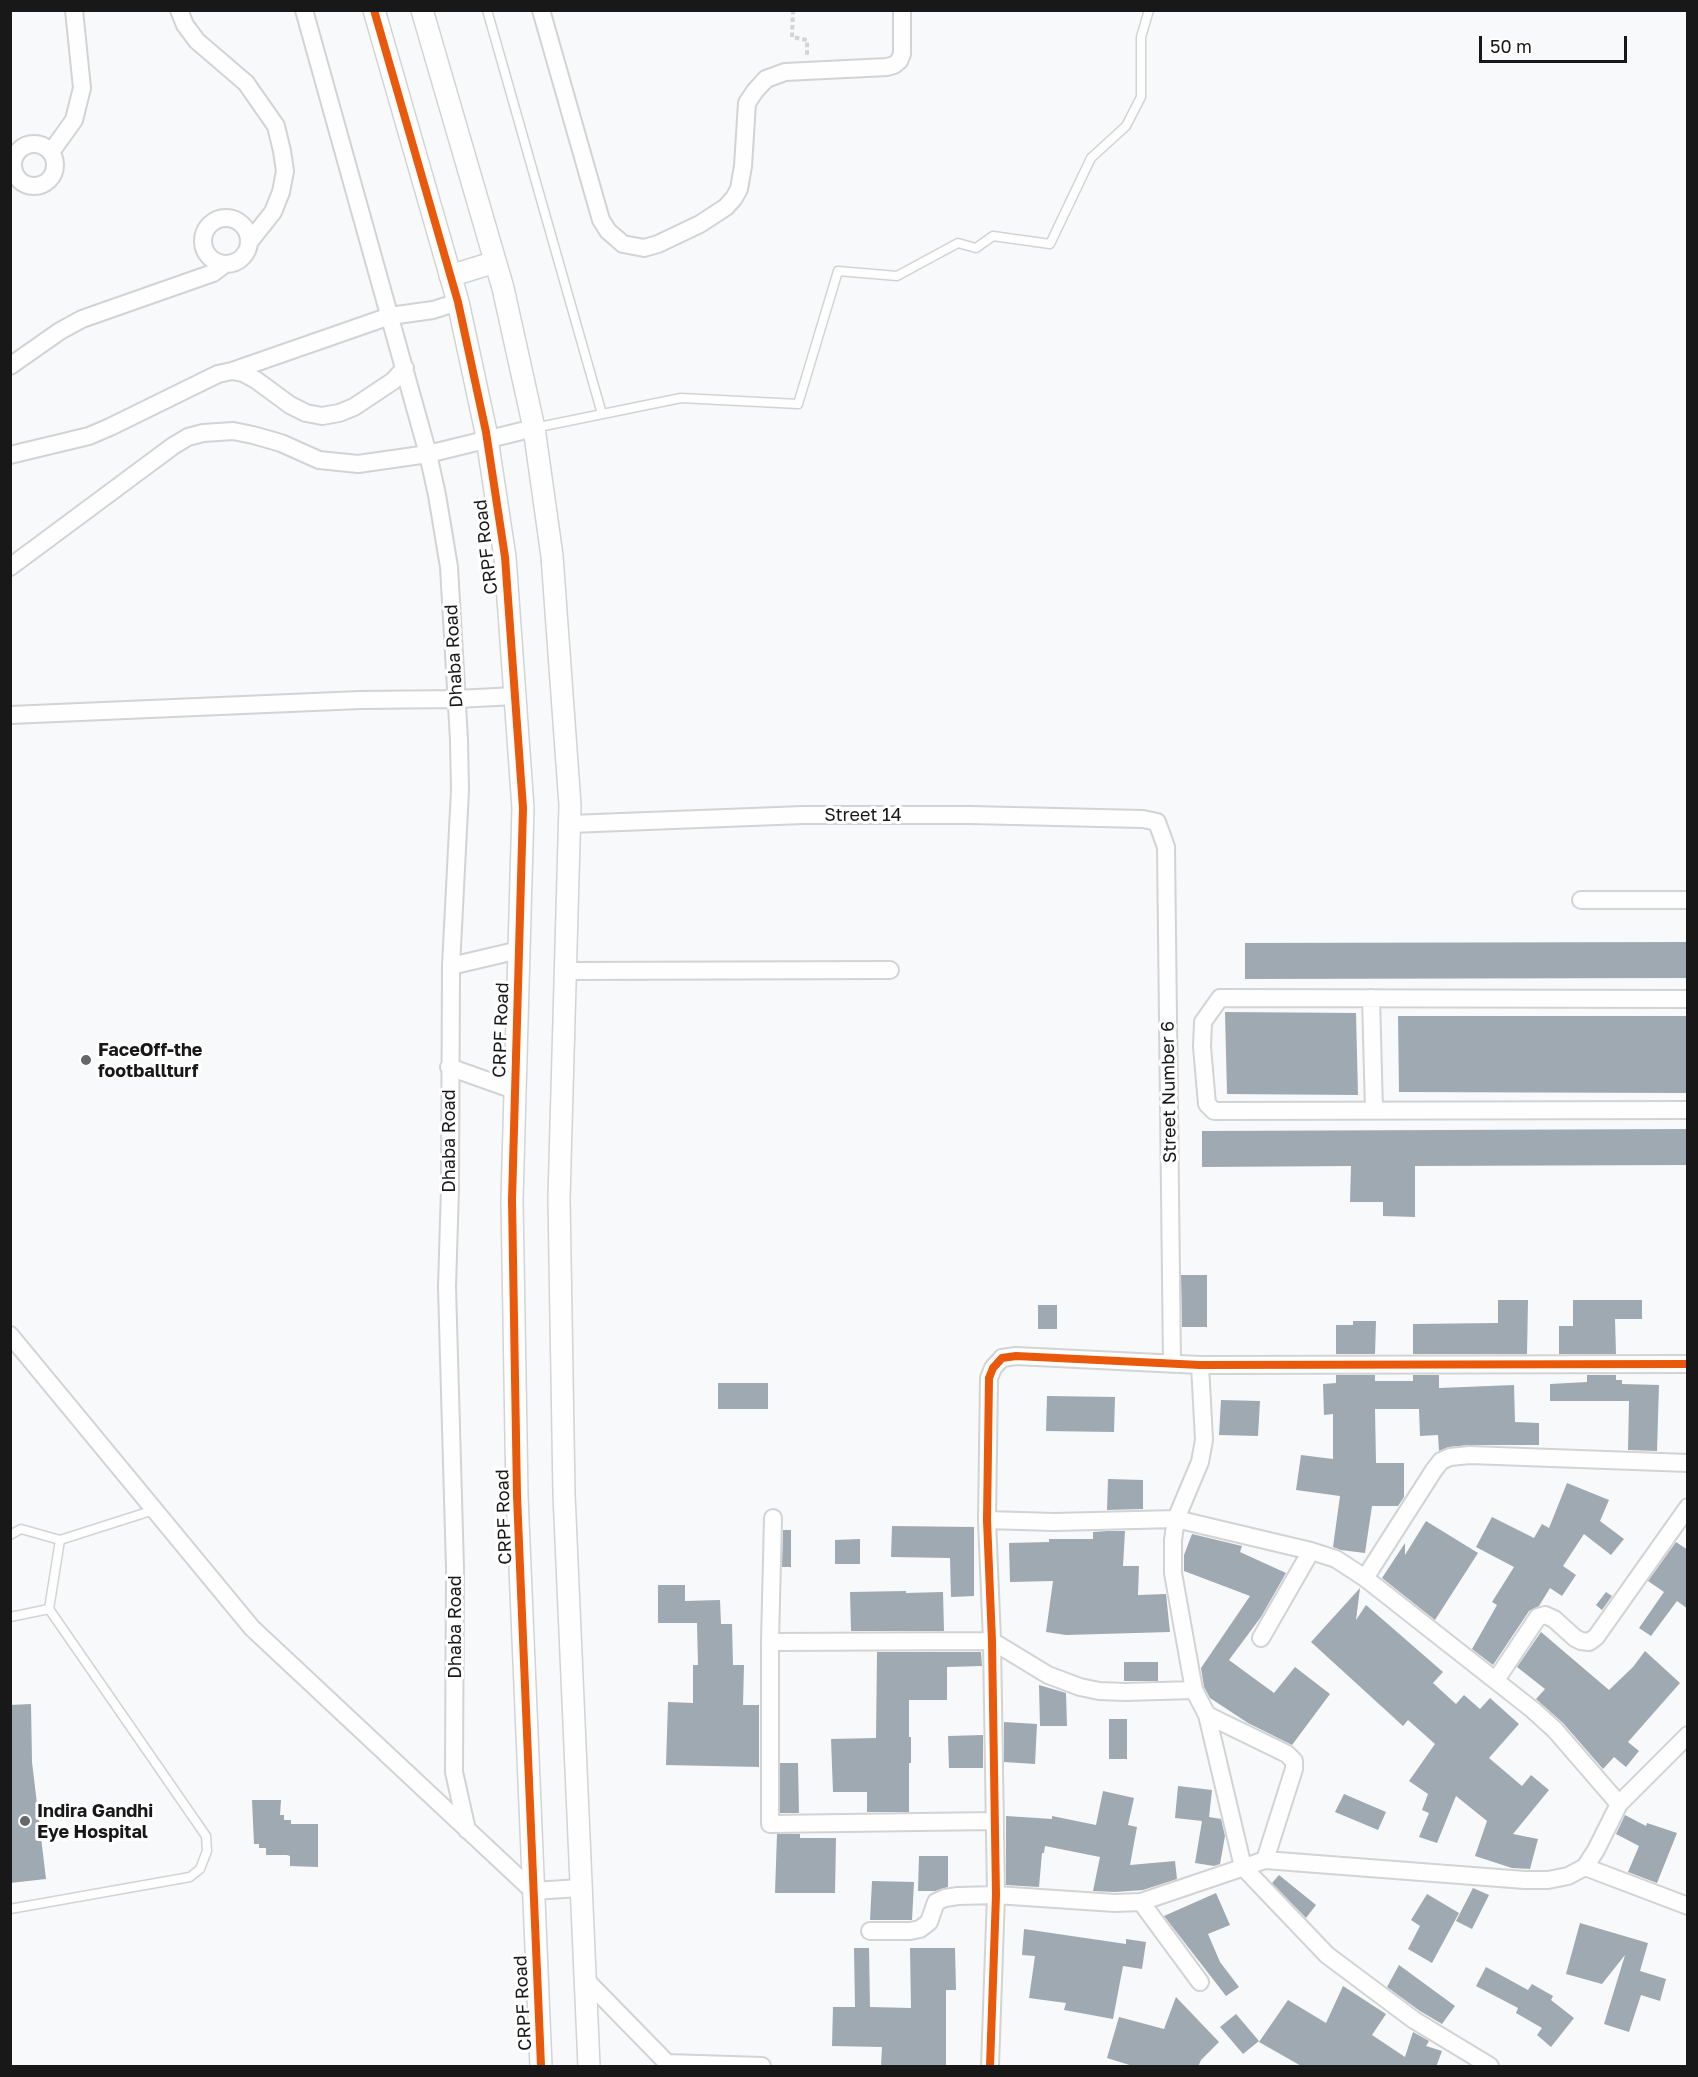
<!DOCTYPE html>
<html>
<head>
<meta charset="utf-8">
<style>
	body { margin:0 }
	#map { position:relative; width:1698px; height:2077px; overflow:hidden; background:#f8f9fa; font-family:"Golos Text",sans-serif }
	canvas { display:block }
	.frame { position:absolute; inset:0; border:12px solid #181819; pointer-events:none }
	.scale { position:absolute; left:1479px; top:36px; width:148px; height:27px; box-sizing:border-box; border:3px solid #181819; border-top:0; padding-left:8px; font-size:18px; line-height:21px; white-space:nowrap; color:#181819; -webkit-text-stroke:4px #fff; paint-order:stroke }
</style>
</head>
<body>
<div id="map">
<canvas width="1698" height="2077"></canvas>
<div class="frame"></div>
<div class="scale">50 m</div>
</div>
<script>
const g = document.querySelector('canvas').getContext('2d');
g.lineJoin = 'round';
function fillPath(path, color) { g.fillStyle = color; g.fill(path, 'evenodd'); }
const poly = rows => new Path2D(rows.map(r => 'M' + r).join(''));
function strokePath(path, color, width, dash) { g.strokeStyle = color; g.lineWidth = width; g.lineCap = dash ? 'butt' : 'round'; g.setLineDash(dash || []); g.stroke(path); }
function write(font, color, halo, rows, align = 'center') {
  g.font = font + ' "Golos Text",sans-serif'; g.lineWidth = 6; g.setLineDash([]); g.textBaseline = 'middle'; g.strokeStyle = halo; g.fillStyle = color; for (const [text, x, y, turn = 0] of rows) {
    g.save(); g.translate(x, y); g.rotate((+turn || 0) * Math.PI / 180); g.textAlign = isNaN(turn) ? turn : align; if (halo) g.strokeText(text, 0, 0); g.fillText(text, 0, 0); g.restore();
  }
}
fillPath(poly([
	[1688,942,1688,978,1245,979,1245,943],
	[1225,1012,1356,1013,1358,1095,1227,1094],
	[1398,1016,1688,1016,1688,1093,1399,1092],
	[1688,1129,1688,1165,1415,1166,1415,1217,1383,1216,1383,1202,1350,1202,1351,1166,1202,1167,1202,1131],
	[1181,1275,1207,1275,1207,1327,1182,1327],
	[1498,1300,1528,1300,1527,1354,1413,1354,1413,1324,1498,1323],
	[1573,1300,1642,1300,1642,1319,1615,1319,1616,1354,1559,1354,1559,1326,1573,1326],
	[1038,1305,1057,1305,1057,1329,1038,1329],
	[1353,1321,1376,1321,1375,1354,1336,1354,1336,1325,1353,1325],
	[1336,1375,1375,1375,1375,1381,1413,1381,1413,1375,1439,1375,1439,1388,1514,1385,1515,1422,1539,1423,1539,1445,1469,1445,1449,1447,1439,1451,1438,1435,1420,1436,1419,1409,1375,1409,1376,1463,1404,1463,1404,1497,1398,1506,1372,1506,1365,1553,1341,1550,1333,1547,1340,1496,1296,1490,1301,1455,1333,1459,1333,1414,1324,1415,1323,1384,1336,1383],
	[1587,1375,1616,1375,1616,1380,1622,1380,1622,1384,1659,1385,1657,1451,1628,1450,1629,1401,1550,1401,1550,1384,1587,1382],
	[718,1383,768,1383,768,1409,718,1409],
	[1047,1396,1115,1397,1114,1432,1046,1431],
	[1221,1400,1260,1401,1258,1436,1219,1435],
	[1108,1479,1143,1480,1143,1509,1107,1510],
	[1567,1483,1609,1500,1600,1521,1624,1539,1611,1555,1584,1534,1563,1566,1576,1575,1562,1596,1550,1588,1539,1606,1529,1611,1493,1665,1472,1649,1497,1605,1492,1602,1514,1567,1476,1547,1492,1517,1534,1538,1542,1524,1549,1528],
	[1426,1521,1478,1553,1435,1620,1382,1578,1405,1543,1405,1555],
	[892,1526,974,1527,974,1596,951,1597,950,1558,891,1557],
	[783,1530,791,1530,791,1567,782,1567],
	[1107,1531,1125,1531,1123,1566,1139,1566,1138,1595,1166,1594,1170,1632,1066,1635,1046,1632,1053,1581,1010,1582,1009,1543,1049,1542,1049,1539,1093,1539,1093,1532],
	[1192,1534,1242,1546,1240,1552,1286,1573,1261,1617,1229,1660,1274,1693,1295,1667,1330,1694,1292,1745,1248,1723,1210,1698,1204,1687,1201,1668,1250,1596,1184,1571,1184,1555],
	[860,1539,860,1564,835,1564,835,1540],
	[1676,1542,1688,1550,1688,1609,1677,1601,1651,1636,1639,1628,1664,1592,1648,1581],
	[658,1585,685,1585,685,1601,720,1600,721,1624,732,1624,733,1665,744,1665,743,1705,759,1705,759,1767,666,1765,668,1702,693,1703,693,1665,698,1665,697,1623,658,1623],
	[1360,1588,1356,1620,1366,1605,1443,1672,1433,1683,1456,1704,1464,1695,1480,1709,1490,1698,1519,1724,1489,1758,1522,1786,1531,1775,1549,1790,1513,1834,1538,1839,1530,1869,1512,1868,1475,1856,1487,1821,1456,1796,1437,1843,1419,1837,1429,1813,1422,1810,1428,1794,1409,1781,1435,1744,1408,1720,1403,1726,1311,1642],
	[906,1591,906,1593,943,1592,944,1631,851,1631,850,1592],
	[1606,1592,1612,1596,1602,1610,1596,1605],
	[1541,1632,1609,1690,1633,1667,1645,1651,1680,1683,1628,1742,1639,1751,1626,1767,1614,1757,1603,1769,1563,1723,1536,1699,1545,1689,1517,1667],
	[877,1652,981,1652,982,1666,947,1667,947,1700,909,1700,909,1737,911,1737,911,1763,909,1763,909,1812,867,1812,867,1792,833,1792,831,1739,876,1738],
	[1124,1662,1158,1662,1158,1681,1124,1681],
	[1039,1685,1066,1693,1067,1726,1040,1726],
	[31,1704,32,1762,46,1879,10,1883,10,1705],
	[1109,1719,1127,1719,1127,1759,1109,1759],
	[1004,1722,1037,1724,1035,1764,1004,1762],
	[983,1735,983,1768,949,1768,948,1736],
	[780,1763,798,1763,799,1813,780,1813],
	[1178,1786,1212,1790,1209,1817,1221,1819,1225,1836,1220,1864,1214,1866,1195,1863,1202,1821,1175,1818],
	[1103,1791,1134,1798,1128,1825,1137,1827,1130,1865,1175,1861,1177,1879,1143,1890,1115,1892,1093,1891,1100,1857,1045,1846,1044,1853,1042,1853,1039,1887,1006,1885,1006,1816,1052,1819,1052,1816,1096,1825],
	[1344,1794,1386,1812,1378,1830,1335,1812],
	[252,1800,281,1800,280,1815,284,1815,284,1820,291,1820,291,1824,318,1824,318,1867,290,1866,290,1856,287,1855,266,1855,266,1848,259,1848,259,1844,254,1844],
	[1625,1815,1646,1826,1647,1823,1677,1833,1657,1883,1628,1872,1639,1846,1616,1834],
	[777,1834,800,1834,800,1838,836,1838,835,1893,775,1893],
	[919,1856,948,1856,948,1887,935,1891,918,1891],
	[1279,1875,1316,1905,1306,1918,1272,1883],
	[872,1881,914,1882,912,1920,870,1920],
	[1473,1888,1489,1895,1472,1929,1456,1921],
	[1216,1893,1230,1925,1208,1934,1220,1962,1239,1987,1226,1996,1164,1916],
	[1427,1894,1459,1913,1432,1963,1408,1949,1420,1926,1411,1920],
	[1580,1923,1648,1943,1640,1971,1666,1979,1660,2001,1641,1995,1629,2032,1604,2024,1625,1955,1602,1984,1566,1974],
	[1024,1929,1126,1944,1126,1939,1146,1942,1142,1969,1123,1966,1113,2019,1064,2010,1066,2003,1029,1998,1035,1956,1022,1955],
	[854,1948,869,1948,870,2007,911,2008,910,1948,955,1948,956,1990,946,1990,946,2067,881,2066,882,2047,832,2046,833,2007,855,2007],
	[1399,1965,1455,2006,1442,2024,1420,2011,1387,1987],
	[1486,1967,1528,1990,1532,1984,1553,1996,1551,2000,1574,2018,1551,2047,1537,2035,1542,2028,1516,2013,1518,2008,1476,1986],
	[1343,1986,1386,2014,1372,2035,1405,2057,1413,2032,1429,2041,1426,2046,1442,2051,1436,2067,1303,2067,1259,2042,1288,2000,1326,2023],
	[1176,1997,1219,2042,1201,2060,1198,2067,1136,2067,1107,2058,1119,2017,1164,2029],
	[1236,2014,1259,2041,1243,2054,1220,2027]
]), '#9fa9b1');
const service = poly([
	[487,10,602,414],
	[534,428,681,398,798,404,838,271,897,276,958,243,976,248,993,236,1050,244,1091,158,1126,126,1141,97,1141,37,1149,10],
	[10,1535,21,1529,60,1540,154,1510],
	[10,1617,49,1609],
	[10,1909,190,1877,200,1869,207,1851,206,1836,49,1609,60,1540]
]);
const minor = poly([
	[179,10,185,25,197,41,246,83,276,126,282,151,285,171,281,192,273,212,250,241],
	[304,10,428,454,437,495,449,567,459,740,460,790,451,966,450,1188,447,1287,455,1568,454,1772,467,1830],
	[541,10,601,220,608,231,623,244,644,248,658,244,700,224,726,207,734,198,739,189,743,166,747,103,755,91,766,79,785,72,887,67,894,65,899,61,902,54,902,10],
	'13 165a21 21 0 1 1 42 0a21 21 0 1 1-42 0Z',
	[51,152,74,120,82,88,74,10],
	'203 241a23 23 0 1 1 46 0a23 23 0 1 1-46 0Z',
	[10,366,60,331,82,319,213,273,225,264],
	[232,371,390,316,433,310,458,302],
	[10,455,89,436,110,427,218,374,232,371,243,373,256,380,290,405,306,413,322,416,339,413,354,407,393,381,405,368],
	[10,567,173,446,188,437,203,433,233,431,253,435,281,443,319,460,358,464,428,454,534,428],
	[10,715,360,700,457,699,515,696],
	[570,824,803,815,970,815,1143,819,1157,822,1166,847,1172,1364],
	[1581,900,1688,900],
	[451,966,519,950],
	[565,971,890,970],
	[1371,998,1374,1110],
	[1688,999,1220,998,1203,1022,1202,1047,1207,1104,1214,1111,1688,1110],
	[449,1067,514,1090],
	[10,1335,252,1628,533,1891,580,1888],
	[1200,1365,1204,1440,1200,1462,1176,1519,1173,1540,1173,1573,1194,1690,1207,1715,1243,1867,1327,1955,1414,2020,1490,2066],
	[773,1518,770,1642,770,1824,994,1821],
	[987,1520,1054,1522,1176,1519,1311,1551,1336,1559,1365,1578,1533,1710,1555,1730,1619,1804],
	[1365,1578,1434,1470,1441,1461,1450,1457,1470,1455,1688,1463],
	[1261,1638,1311,1551],
	[770,1642,992,1641,1048,1675,1080,1687,1099,1691,1125,1692,1194,1690],
	[1496,1680,1538,1617,1545,1615,1554,1619,1575,1638,1581,1641,1589,1642,1596,1637,1688,1507],
	[1265,1860,1525,1880,1548,1880,1568,1876,1585,1867,1688,1906],
	[1585,1867,1596,1850,1619,1804,1688,1735],
	[1141,1902,1200,1982],
	[870,1931,910,1931,920,1929,929,1922,936,1902,945,1898,958,1896,996,1895,1115,1903,1141,1902,1265,1860,1294,1769,1294,1761,1287,1754,1207,1715],
	[584,1978,670,2066],
	[667,2063,762,2066],
	[990,2066,996,1895,992,1641,987,1520,989,1378,993,1368,1002,1358,1016,1356,1200,1365,1688,1364]
]);
const tertiary = poly([
	[374,10,458,302,486,432,505,557,523,808,512,1200,517,1496,541,2066],
	[422,10,503,288,534,428,552,556,570,805,559,1198,564,1494,589,2066],
	[450,276,495,262]
]);
strokePath(service, '#d2d3d4', 11);
strokePath(minor, '#d2d3d4', 20);
strokePath(tertiary, '#d2d3d4', 24);
strokePath(poly([
	[793,10,792,37,807,40,807,55]
]), '#d3d4d5', 4, [4.5, 3]);
strokePath(service, '#fefefe', 8);
strokePath(minor, '#fefefe', 16);
strokePath(tertiary, '#fefefe', 21);
strokePath(poly([
	[374,10,458,302,486,432,505,557,523,808,512,1200,517,1496,541,2066],
	[990,2066,996,1895,992,1641,987,1520,989,1378,993,1368,1002,1358,1016,1356,1200,1365,1688,1364]
]), '#e8590c', 8);
for (const [x, y, r, color] of [
	[86,1060,6,"#666768"],
	[25,1821,6,"#666768"]
]) { const dot = new Path2D(); dot.arc(x, y, r, 0, 2 * Math.PI); g.fillStyle = color; g.fill(dot); strokePath(dot, '#fff', 2); }
write('18px', '#181819', '#fff', [
	["CRPF Road",486,547,-97],
	["Dhaba Road",454,656,-93],
	["Street 14",863,815],
	["CRPF Road",501,1030,-88],
	["Street Number 6",1169,1092,-91],
	["Dhaba Road",449,1141,-90],
	["CRPF Road",504,1517,-92],
	["Dhaba Road",455,1627,-90],
	["CRPF Road",523,2003,-93]
]);
write('bold 18px', '#181819', '#fff', [
	["FaceOff-the",98,1050],
	["footballturf",98,1071],
	["Indira Gandhi",37,1811],
	["Eye Hospital",37,1832]
], 'left');
</script>
</body>
</html>
